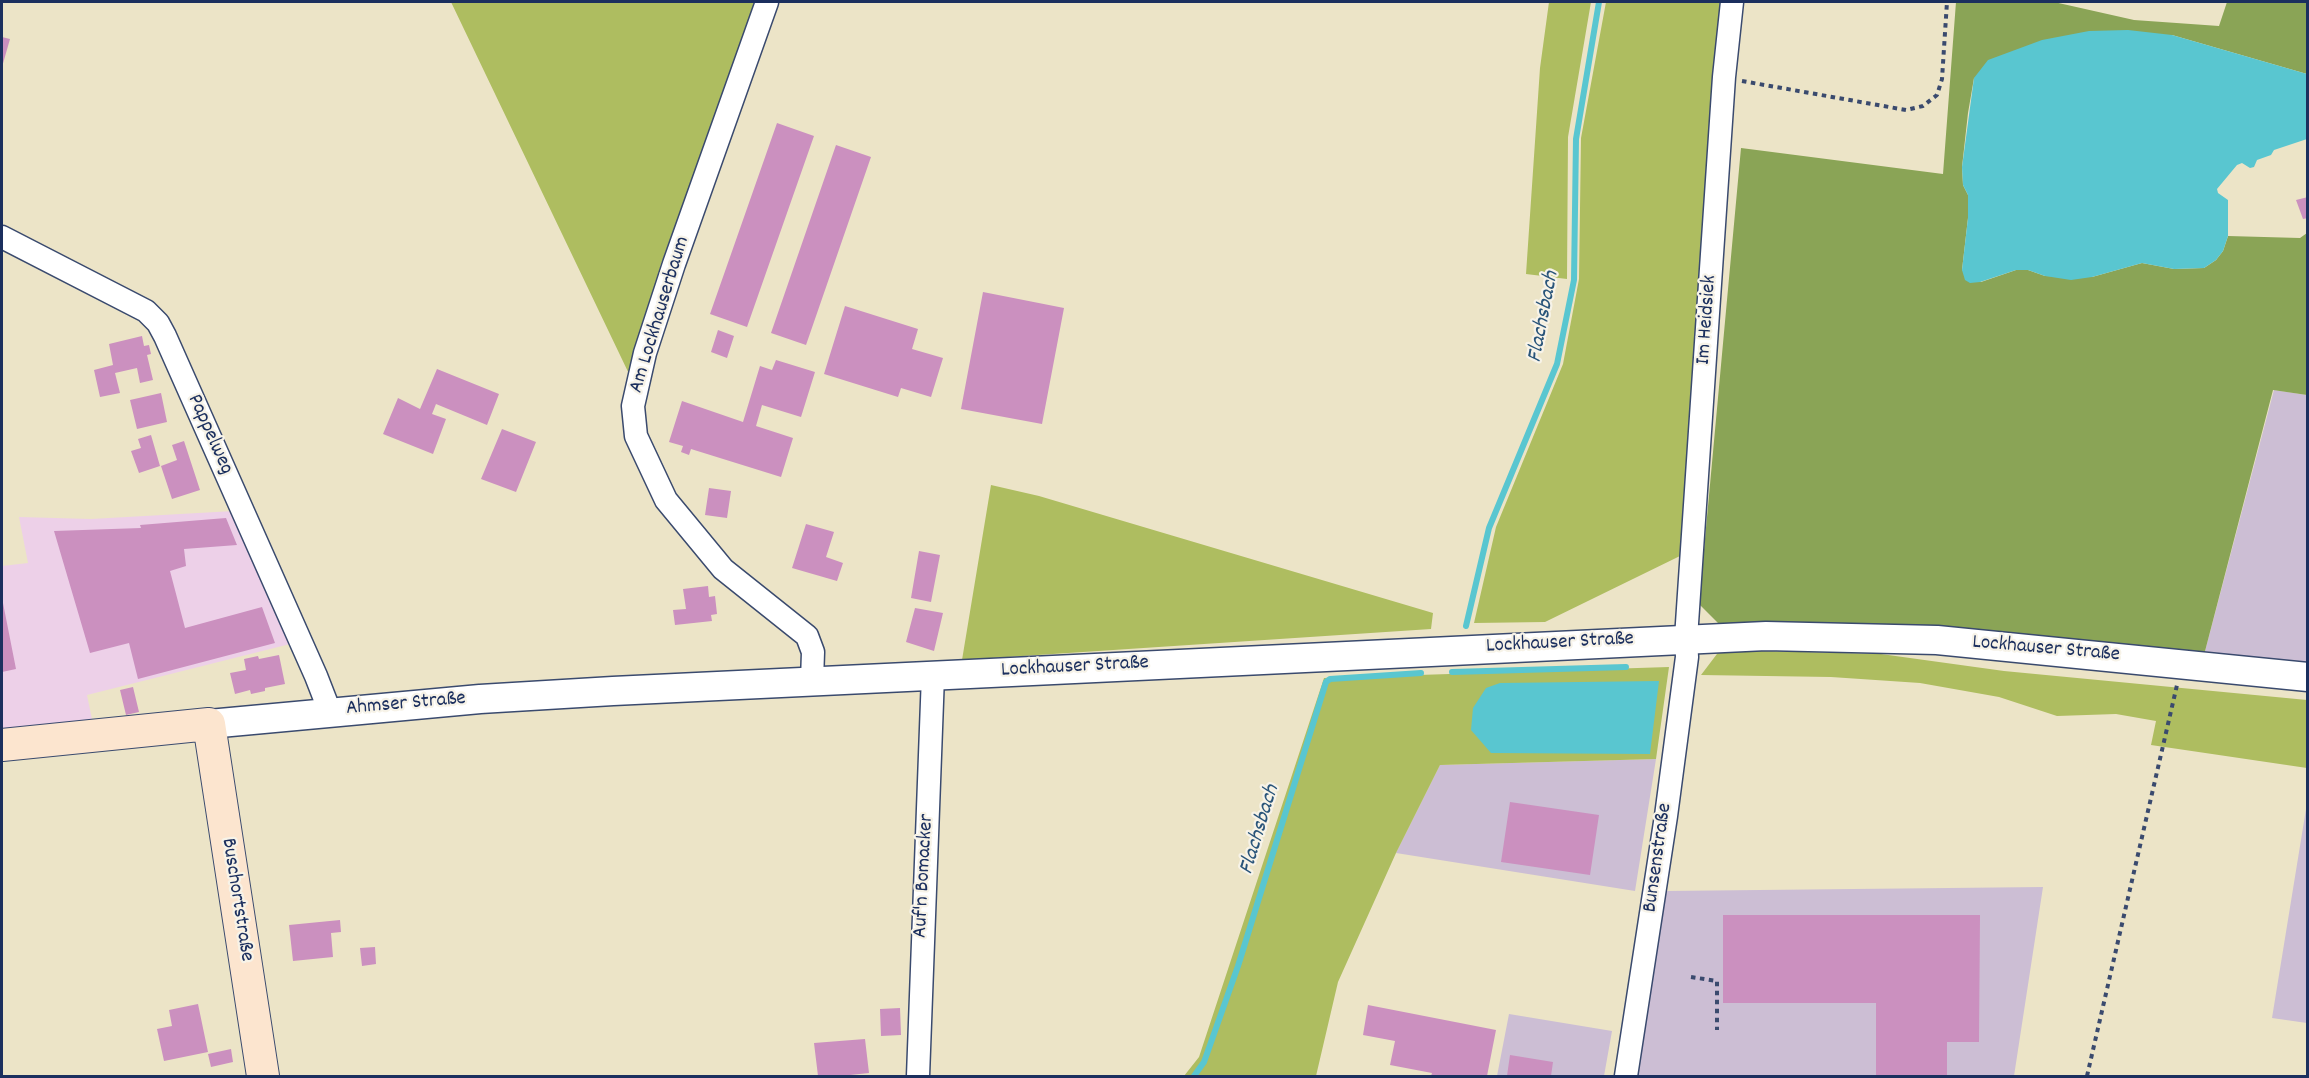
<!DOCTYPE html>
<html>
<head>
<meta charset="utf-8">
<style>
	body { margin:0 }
	#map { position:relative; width:2309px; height:1078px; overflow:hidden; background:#ece4c7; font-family:Dekko,sans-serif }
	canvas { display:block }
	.frame { position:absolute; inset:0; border:3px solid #1b2f5e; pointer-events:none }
</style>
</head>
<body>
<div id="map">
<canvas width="2309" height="1078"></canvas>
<div class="frame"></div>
</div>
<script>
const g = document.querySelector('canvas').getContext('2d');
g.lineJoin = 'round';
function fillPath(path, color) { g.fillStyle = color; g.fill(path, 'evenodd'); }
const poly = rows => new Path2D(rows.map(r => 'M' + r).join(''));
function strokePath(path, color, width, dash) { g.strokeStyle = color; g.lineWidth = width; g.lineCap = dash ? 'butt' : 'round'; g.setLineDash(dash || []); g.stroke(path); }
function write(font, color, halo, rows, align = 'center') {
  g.font = font + ' Dekko,sans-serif'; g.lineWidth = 4.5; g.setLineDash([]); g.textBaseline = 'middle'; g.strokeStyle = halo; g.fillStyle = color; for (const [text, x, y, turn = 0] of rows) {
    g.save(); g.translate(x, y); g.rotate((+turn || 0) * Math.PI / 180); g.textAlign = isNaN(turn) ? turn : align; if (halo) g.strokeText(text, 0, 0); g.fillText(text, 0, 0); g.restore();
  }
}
fillPath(poly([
	[234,511,294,643,87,695,93,724,2,734,2,566,28,563,19,517,91,519]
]), '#edd0e8');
fillPath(poly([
	[2274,390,2307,395,2307,666,2204,655],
	[1656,759,1635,891,1396,853,1440,765],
	[2307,803,2308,1023,2307,1023,2272,1018],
	[2043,887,2014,1076,1634,1076,1665,891],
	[1509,1014,1612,1031,1604,1076,1497,1076]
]), '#ccbed4');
fillPath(poly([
	[451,2,758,2,661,264,631,378],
	[1549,2,1591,2,1568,137,1567,279,1526,274,1540,68],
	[1606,2,1720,2,1680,556,1545,622,1474,623,1496,527,1563,364,1579,279,1581,138],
	[991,485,1039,496,1433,613,1431,629,962,660],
	[1720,650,1881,654,2004,671,2307,700,2307,768,2151,745,2156,721,2116,714,2057,716,1999,697,1920,683,1831,677,1701,675],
	[1669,667,1656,759,1440,765,1396,853,1338,982,1316,1076,1184,1076,1199,1057,1324,678]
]), '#aebd60');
fillPath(poly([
	[1956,2,2054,2,2134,20,2219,26,2227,2,2307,2,2307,74,2172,35,1974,78,1968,113,1962,167,1963,185,1968,195,1968,218,1962,270,1981,282,2016,270,2028,270,2045,276,2092,277,2142,263,2174,269,2204,268,2216,260,2223,251,2228,236,2300,238,2307,233,2307,395,2273,390,2204,655,1719,624,1699,604,1741,148,1943,174]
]), '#8aa456');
fillPath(poly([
	[2128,30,2172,35,2307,74,2307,139,2274,150,2271,155,2257,160,2254,167,2250,168,2242,163,2237,165,2217,189,2218,193,2228,200,2228,236,2223,251,2216,260,2204,268,2174,269,2142,263,2092,277,2071,280,2045,276,2028,270,2016,270,1980,282,1970,283,1965,280,1962,270,1968,218,1968,195,1963,185,1962,167,1974,78,1988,60,2042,40,2089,31],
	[1659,681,1650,754,1491,753,1471,730,1473,708,1486,688,1500,683]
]), '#59c6d0');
strokePath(poly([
	[1466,626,1489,528,1557,364,1574,280,1576,139,1599,2],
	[1452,672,1626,667],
	[1194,1076,1204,1062,1238,966,1326,682,1330,679,1421,673]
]), '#59c6d0', 6);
fillPath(poly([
	[2,37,10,39,2,67],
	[777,123,814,136,747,327,710,314],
	[836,145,871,157,806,345,771,333],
	[2308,197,2308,218,2303,219,2296,200],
	[983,292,1064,308,1042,424,961,409],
	[845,306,918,329,912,349,943,358,931,397,901,388,898,397,824,374],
	[718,330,734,336,727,358,711,352],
	[142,336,144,346,149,345,151,354,147,355,153,380,140,383,137,368,115,373,120,393,100,397,94,370,113,365,109,344],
	[776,360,815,372,801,417,762,405,756,426,793,438,781,477,691,449,689,455,681,452,683,446,669,442,682,401,743,422,760,366,772,370],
	[437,369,499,394,487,425,436,404,432,414,446,419,433,454,383,434,398,398,420,409],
	[161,393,167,422,137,429,130,400],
	[502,429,536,442,516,492,481,479],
	[151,435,160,466,139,473,131,451,141,448,138,439],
	[184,441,200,490,172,499,161,466,177,460,172,445],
	[709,488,731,491,727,518,705,515],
	[226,518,237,545,184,549,186,566,170,571,185,628,262,607,275,643,138,679,129,643,90,653,54,531,141,528,140,525],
	[806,524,834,532,826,557,843,563,837,581,792,568],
	[919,551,940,555,931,602,911,598],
	[708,586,709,597,715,596,717,614,711,615,712,621,675,625,673,610,686,609,683,589],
	[3,603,16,669,2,672,2,603],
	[915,608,943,613,934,651,906,642],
	[279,655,285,684,265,688,265,691,251,694,250,690,235,694,230,673,246,670,244,659,258,656,259,659],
	[133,687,139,712,126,715,120,690],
	[1510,802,1599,815,1590,875,1501,862],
	[1723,915,1980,915,1979,1042,1947,1042,1947,1076,1876,1076,1876,1003,1723,1003],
	[340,920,341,932,331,933,333,957,293,961,289,925],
	[375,947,376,964,362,966,360,948],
	[198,1004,208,1052,164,1061,157,1029,172,1026,169,1010],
	[1368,1005,1496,1030,1487,1076,1431,1076,1432,1073,1390,1065,1395,1041,1363,1035],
	[900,1008,901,1035,881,1036,880,1009],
	[865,1039,869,1073,841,1076,818,1076,814,1043],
	[231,1049,233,1062,211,1067,208,1054],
	[1510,1055,1553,1062,1551,1076,1507,1076]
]), '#cb90bf');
const minor = poly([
	[767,2,674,264,645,353,633,406,636,436,666,500,723,569,807,636,813,652,812,681],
	[2,237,146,311,158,323,165,336,316,676,330,712],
	[918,1076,933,675],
	[1626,1076,1666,816,1687,657,1686,638,1724,77,1732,2]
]);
const tertiary = poly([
	[209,724,480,699,613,691,1766,636,1937,640,2308,677]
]);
const secondary = poly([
	[2,745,209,724,263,1076]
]);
strokePath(minor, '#3a4a6e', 25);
strokePath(tertiary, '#3a4a6e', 31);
strokePath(secondary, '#3a4a6e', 34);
strokePath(poly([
	[1742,81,1906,110,1923,106,1937,95,1942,79,1947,2],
	[1691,977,1717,981,1717,1030],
	[2087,1076,2177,685]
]), '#3a4a6e', 4, [4.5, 4.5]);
strokePath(minor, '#fff', 22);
strokePath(tertiary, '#fff', 28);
strokePath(secondary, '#fce5cf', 32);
write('21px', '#1b2f5e', '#f7f3e8', [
	["Am Lockhauserbaum",661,315,-73],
	["Im Heidsiek",1708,320,-86],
	["Pappelweg",209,435,66],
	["Lockhauser Straße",1560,644,-3],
	["Lockhauser Straße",2046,650,5],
	["Lockhauser Straße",1075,668,-3],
	["Ahmser Straße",406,705,-5],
	["Bunsenstraße",1659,858,-82],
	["Auf'n Bomacker",925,876,-87],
	["Buschortstraße",236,900,81]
]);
write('italic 22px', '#2a557a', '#f7f3e8', [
	["Flachsbach",1545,317,-79],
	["Flachsbach",1261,830,-73]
]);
</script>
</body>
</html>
